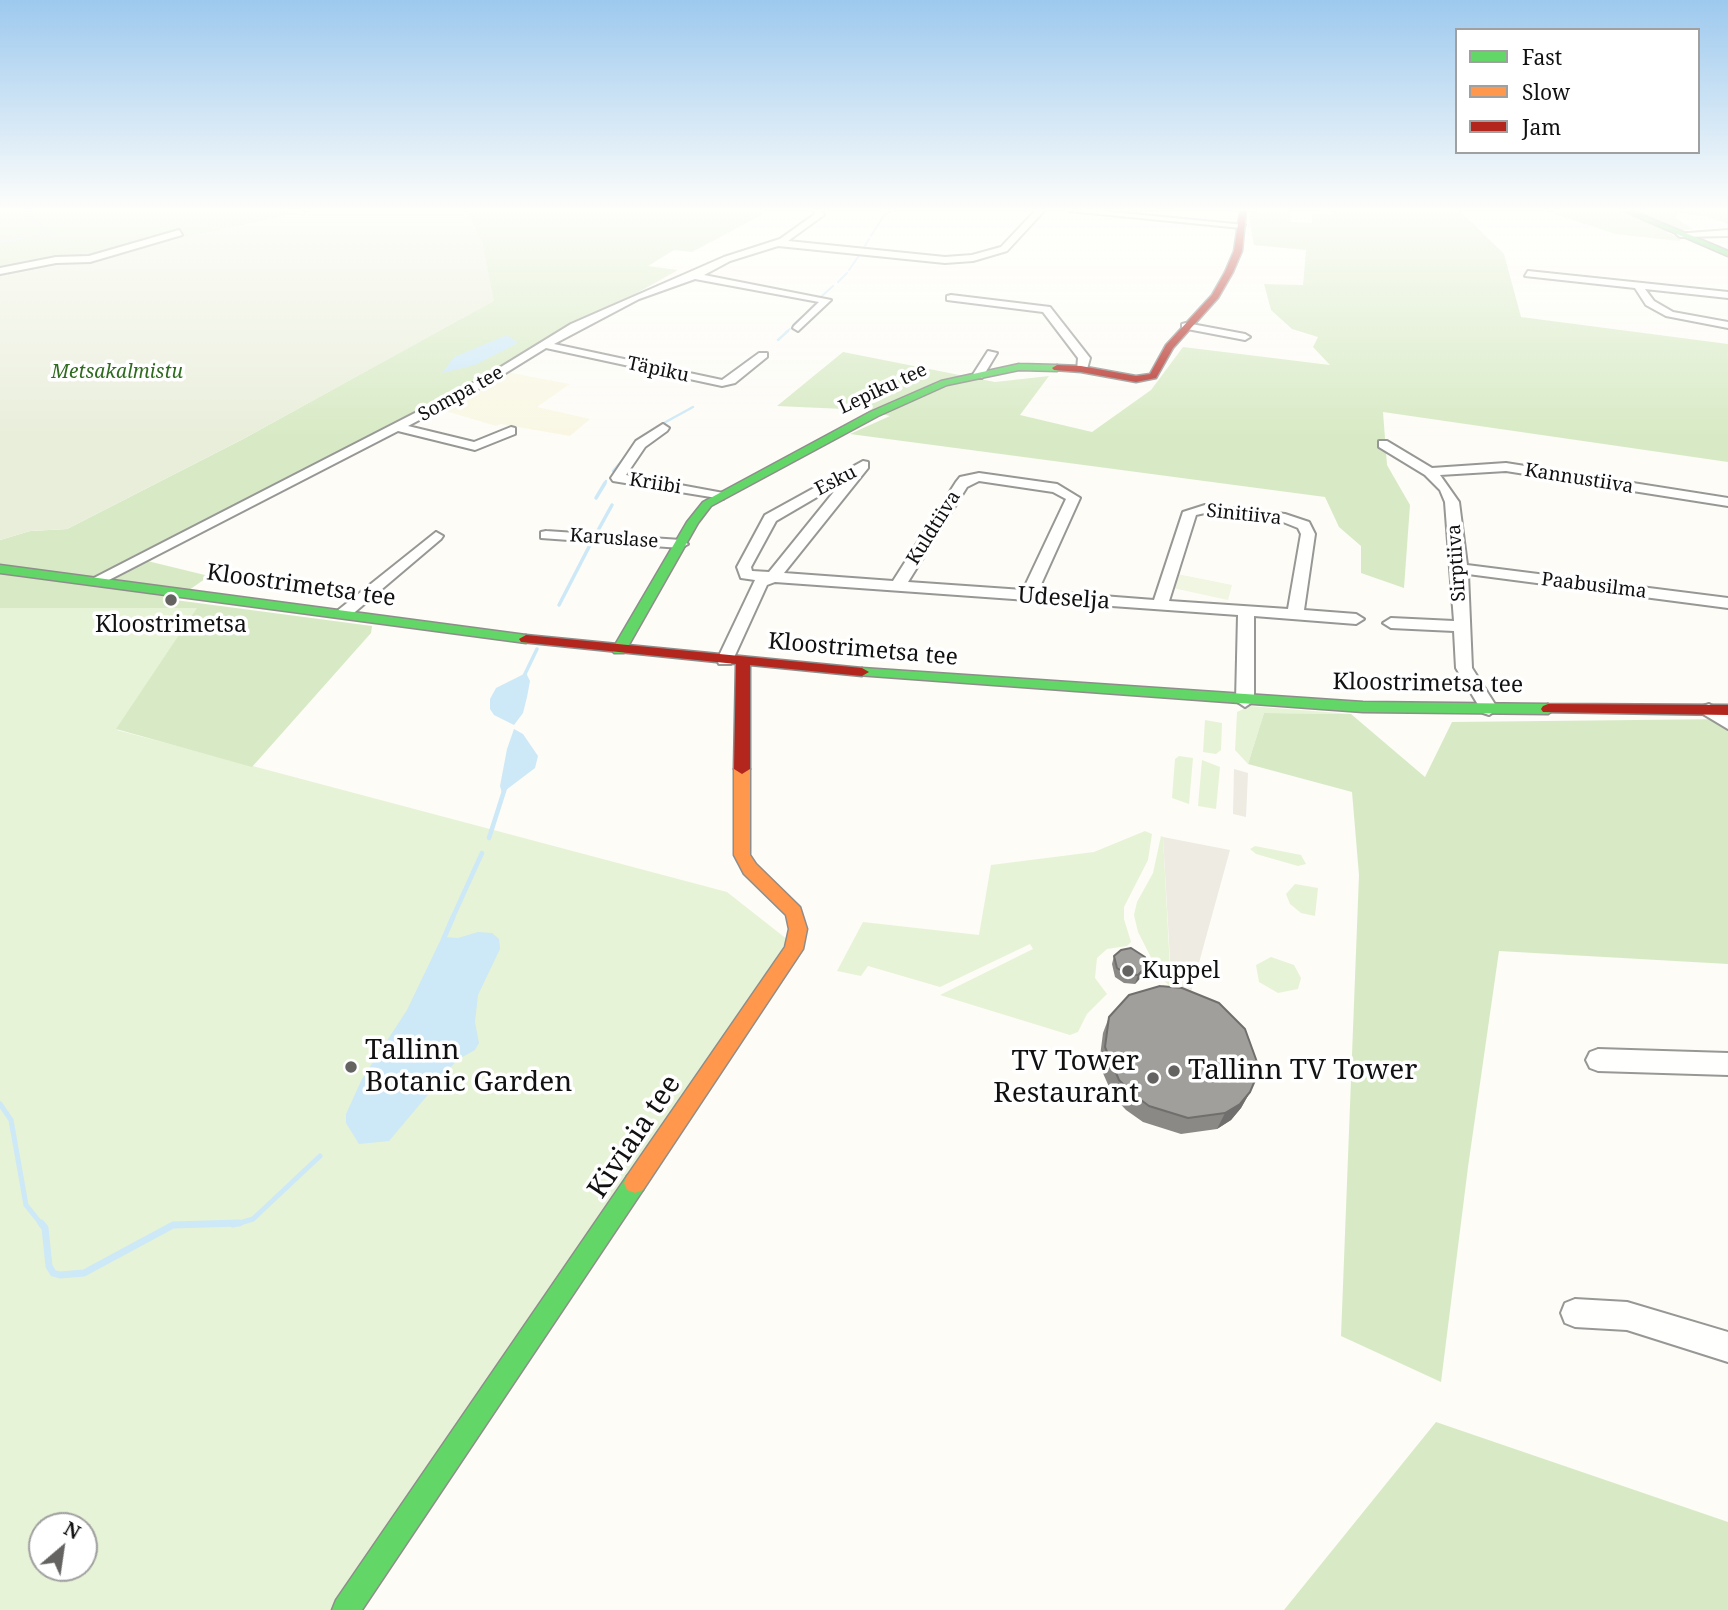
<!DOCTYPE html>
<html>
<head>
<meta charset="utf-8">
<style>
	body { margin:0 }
	#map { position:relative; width:1728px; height:1610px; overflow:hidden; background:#fdfcf7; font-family:"Noto Serif",serif }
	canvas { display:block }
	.legend { position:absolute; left:1455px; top:28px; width:245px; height:126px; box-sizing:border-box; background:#fff; border:2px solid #a0a0a0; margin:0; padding:9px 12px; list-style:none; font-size:21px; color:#111 }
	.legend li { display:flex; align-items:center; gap:14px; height:35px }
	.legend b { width:35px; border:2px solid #a0a0a0 }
	.north { position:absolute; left:28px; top:1512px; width:70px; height:70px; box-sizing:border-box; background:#fff; border:2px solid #a0a0a0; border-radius:50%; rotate:29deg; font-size:19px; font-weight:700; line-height:28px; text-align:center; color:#111 }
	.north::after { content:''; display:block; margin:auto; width:24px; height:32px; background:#646362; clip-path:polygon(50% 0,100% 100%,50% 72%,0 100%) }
</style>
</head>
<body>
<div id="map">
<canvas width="1728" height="1610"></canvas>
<ul class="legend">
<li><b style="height:9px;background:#63d668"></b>Fast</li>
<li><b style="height:9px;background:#ff974d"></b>Slow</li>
<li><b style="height:9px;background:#b3261e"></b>Jam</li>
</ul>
<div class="north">N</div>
</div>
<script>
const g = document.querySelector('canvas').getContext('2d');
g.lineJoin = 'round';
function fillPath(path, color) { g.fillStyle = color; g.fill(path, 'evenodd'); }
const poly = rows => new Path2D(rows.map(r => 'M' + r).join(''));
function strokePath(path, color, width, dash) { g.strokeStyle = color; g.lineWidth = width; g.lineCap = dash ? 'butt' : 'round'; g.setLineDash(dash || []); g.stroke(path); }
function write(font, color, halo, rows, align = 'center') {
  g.font = font + ' "Noto Serif",serif'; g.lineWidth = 7; g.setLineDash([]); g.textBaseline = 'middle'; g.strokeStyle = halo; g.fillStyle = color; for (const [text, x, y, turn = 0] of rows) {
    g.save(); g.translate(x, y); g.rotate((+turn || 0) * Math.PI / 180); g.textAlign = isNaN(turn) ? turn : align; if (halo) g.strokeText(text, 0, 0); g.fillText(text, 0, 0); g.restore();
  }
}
fillPath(poly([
	[506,372,570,384,537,407,590,419,570,436,501,424,496,426,439,409]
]), '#f9f7e4');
fillPath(poly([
	[10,606,198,608,117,730,727,892,788,940,333,1610,0,1610,0,608],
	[42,1526,84,1526,84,1568,42,1568],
	[1250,706,1351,714,1264,713,1248,764,1235,750,1237,712],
	[1205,720,1222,723,1221,750,1216,754,1203,752],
	[1179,756,1193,758,1189,804,1172,798,1175,759],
	[1202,760,1220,767,1216,809,1198,806],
	[1145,831,1152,834,1148,860,1124,907,1124,919,1131,942,1127,946,1107,949,1097,958,1095,978,1107,994,1087,1014,1078,1032,1070,1035,940,995,1033,949,1030,944,940,987,868,966,861,976,837,971,863,922,979,935,991,865,1094,852],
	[1161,836,1163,837,1171,987,1162,979,1138,932,1134,915,1137,902,1153,873],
	[1255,846,1301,855,1306,864,1298,866,1256,854,1250,849],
	[1295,884,1318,888,1315,916,1301,913,1290,904,1286,894],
	[1271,957,1294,965,1301,978,1298,989,1278,993,1259,982,1256,965]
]), '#e7f3d7');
fillPath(poly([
	[0,211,308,211,0,277],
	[466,211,769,211,692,252,674,250,648,266,678,270,450,398,131,557,209,576,175,600,372,626,371,633,252,767,116,729,197,608,0,608,0,540,30,531,67,529,243,439,493,301,482,242],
	[1248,211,1290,212,1291,222,1312,223,1312,214,1333,215,1332,211,1460,211,1504,254,1521,317,1728,344,1728,462,1383,412,1387,465,1410,505,1404,588,1361,573,1361,546,1339,527,1325,497,850,434,890,416,866,410,777,406,843,352,995,382,1049,376,1020,415,1092,432,1151,390,1183,347,1330,365,1313,347,1318,337,1292,329,1271,310,1264,284,1303,285,1306,250,1254,245],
	[1545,211,1728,211,1728,224,1708,217,1678,213,1675,218,1693,229,1666,232,1681,239,1679,241,1616,234],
	[1264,713,1351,714,1425,777,1452,722,1728,719,1728,964,1499,951,1468,1167,1441,1382,1341,1336,1359,875,1352,792,1248,764],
	[1436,1422,1728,1522,1728,1610,1284,1610]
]), '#d8eac5');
fillPath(poly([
	[308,211,467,211,482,242,494,301,243,439,67,529,30,531,0,540,0,277]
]), '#e9eedb');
fillPath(poly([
	[1177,574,1232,585,1228,600,1173,588]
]), '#f0f6e1');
fillPath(poly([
	[1234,769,1248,773,1246,817,1233,814],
	[1163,837,1230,850,1189,999,1172,994]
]), '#edebe2');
fillPath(poly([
	[507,335,518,343,475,365,442,373,454,357],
	[526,673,530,681,527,697,523,713,514,725,494,715,490,709,490,699,496,688],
	[514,729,523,734,538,756,535,768,502,793,500,786,507,749],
	[478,932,492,933,499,939,500,949,478,995,475,1022,479,1043,475,1050,457,1060,389,1141,359,1144,346,1123,346,1114,362,1079,407,1010,442,937,458,938]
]), '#cde8f7');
strokePath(poly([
	[24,211,54,237],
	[884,215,891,211],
	[36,235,49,233],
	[871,236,883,217],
	[0,242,24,238],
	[863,249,869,239],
	[849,270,860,254],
	[838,282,847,273],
	[822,296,833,286],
	[807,312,819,300],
	[794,324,803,316],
	[786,332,790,329]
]), '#cde8f7', 2);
strokePath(poly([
	[778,340,788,331],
	[723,379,750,359],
	[662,424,693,407],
	[613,471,644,435],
	[604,485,606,481]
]), '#cde8f7', 2.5);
strokePath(poly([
	[596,498,605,483],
	[596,534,612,505],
	[559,605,591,543],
	[524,676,537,649]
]), '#cde8f7', 3.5);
strokePath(poly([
	[489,838,505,788],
	[452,919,482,853]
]), '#cde8f7', 4.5);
strokePath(poly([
	[444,938,453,917],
	[0,1104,11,1120,26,1205,42,1225],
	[233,1225,253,1219,320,1156]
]), '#cde8f7', 5);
strokePath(poly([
	[41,1223,45,1228,49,1266,53,1273,60,1275,84,1273,173,1225,239,1223]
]), '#cde8f7', 7);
const street = poly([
	[814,211,822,211,824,215,788,241,945,257,972,255,1001,247,1035,211,1044,211,1007,251,973,261,945,263,778,246,730,261,704,275,831,300,798,331,793,328,794,326,819,302,695,279,639,299,554,344,722,380,759,353,767,353,767,357,735,383,722,386,546,348,491,382,408,426,474,442,511,427,515,428,515,434,475,450,398,431,103,583,93,583,90,580,483,378,571,324,724,257,780,239,815,214,814,211],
	[1069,211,1102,211,1245,225,1241,228,1069,211],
	[179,230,182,235,90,262,56,263,0,274,0,268,56,257,89,256,179,230],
	[1728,230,1728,236,1680,237,1676,234,1728,230],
	[1528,271,1728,292,1728,298,1645,289,1654,301,1673,312,1728,322,1728,328,1666,316,1646,305,1635,288,1525,276,1528,271],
	[951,295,1050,307,1090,358,1087,369,1077,371,1078,358,1043,312,947,300,947,296,951,295],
	[1186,323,1245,334,1250,337,1245,340,1182,328,1182,324,1186,323],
	[988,351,997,353,982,378,974,378,972,376,988,351],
	[663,424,669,428,667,431,645,447,626,475,718,492,723,493,723,499,613,481,611,478,636,441,663,424],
	[1379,441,1387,441,1432,468,1506,463,1728,498,1728,506,1506,471,1440,475,1459,502,1467,565,1728,598,1728,608,1468,574,1472,668,1498,709,1489,715,1483,713,1456,668,1454,631,1391,628,1383,623,1391,618,1454,621,1445,502,1440,490,1425,475,1379,447,1379,441],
	[863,461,868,462,868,468,784,573,893,581,956,482,960,477,979,473,1057,484,1080,498,1038,591,1154,600,1183,512,1205,505,1285,514,1309,522,1315,534,1304,610,1356,614,1364,619,1356,624,1254,616,1254,701,1245,707,1236,701,1238,615,775,582,767,585,731,664,719,664,717,660,755,580,741,578,737,567,765,515,863,461],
	[979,481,1053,492,1066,499,1023,590,908,582,967,487,979,481],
	[841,483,769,572,752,571,751,567,776,521,841,483],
	[1205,513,1283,522,1298,528,1301,534,1288,609,1169,601,1196,515,1205,513],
	[546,531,681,540,688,544,681,548,541,538,541,532,546,531],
	[436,532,443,536,441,539,349,617,337,617,337,611,436,532],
	[1709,704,1728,715,1728,729,1703,714,1700,710,1703,706,1709,704],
	[1598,1049,1728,1053,1728,1075,1598,1071,1590,1068,1586,1060,1590,1052,1598,1049],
	[1575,1299,1627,1302,1728,1332,1728,1362,1627,1330,1575,1327,1565,1323,1561,1313,1565,1303,1575,1299]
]);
const fast = poly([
	[1624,211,1633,211,1728,251,1728,256,1624,211],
	[1019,364,1057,365,1062,368,1057,371,1019,370,947,385,878,416,711,506,698,523,626,650,624,653,614,653,612,650,687,522,703,502,870,412,941,381,1019,364],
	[0,565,526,635,533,639,526,643,0,573,0,565],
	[862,668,1363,702,1548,704,1555,709,1548,714,1363,712,857,675,855,672,862,668],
	[635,1173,643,1176,646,1183,643,1190,362,1610,332,1610,336,1600,627,1176,635,1173]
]);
const slow = poly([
	[742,764,750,769,750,855,756,864,800,907,807,929,803,949,643,1190,635,1193,627,1190,624,1183,627,1176,785,947,789,929,786,915,744,874,734,855,734,769,742,764]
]);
const jam = poly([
	[1240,211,1246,211,1242,251,1233,272,1218,298,1173,348,1156,378,1136,382,1081,372,1054,370,1052,368,1057,365,1081,366,1136,376,1150,374,1166,345,1212,295,1225,272,1234,251,1240,211],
	[526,635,862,668,869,672,862,676,750,665,750,769,742,774,734,769,736,664,521,642,519,639,526,635],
	[1548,704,1728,705,1728,715,1543,712,1541,709,1543,706,1548,704]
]);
strokePath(street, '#979795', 4);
strokePath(fast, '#8e8d8b', 3);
strokePath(slow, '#8e8d8b', 3);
strokePath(jam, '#8e8d8b', 3);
fillPath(street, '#fffffe');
fillPath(fast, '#63d668');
fillPath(slow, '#ff974d');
fillPath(jam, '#b3261e');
fillPath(poly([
	[1114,956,1147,966,1144,974,1135,984,1124,983,1115,977,1112,964],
	[1109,1017,1250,1092,1241,1108,1231,1120,1217,1129,1181,1134,1143,1122,1126,1110,1113,1096,1099,1064,1103,1033]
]), '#8a8986');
fillPath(poly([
	[1147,966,1144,974,1135,984,1138,975],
	[1250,1092,1241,1108,1231,1120,1217,1129,1225,1113]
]), '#716f6d');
const building = poly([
	[1131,948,1145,957,1147,966,1138,975,1126,974,1117,968,1114,956,1121,950,1131,948],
	[1160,986,1182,988,1219,1003,1245,1029,1257,1062,1256,1078,1250,1092,1240,1104,1225,1113,1188,1118,1149,1106,1133,1094,1119,1080,1105,1047,1109,1017,1129,995,1160,986]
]);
fillPath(building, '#a19f9c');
strokePath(building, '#716f6d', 2);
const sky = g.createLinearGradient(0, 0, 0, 436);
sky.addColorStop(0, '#9dc9ee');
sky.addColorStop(0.48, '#fefefb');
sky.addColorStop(1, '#fefefb00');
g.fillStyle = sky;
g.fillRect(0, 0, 1728, 436);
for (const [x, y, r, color] of [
	[171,600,7,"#646362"],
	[1128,971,7,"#646362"],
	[351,1067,7,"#646362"],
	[1174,1071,7,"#646362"],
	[1153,1078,7,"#646362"]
]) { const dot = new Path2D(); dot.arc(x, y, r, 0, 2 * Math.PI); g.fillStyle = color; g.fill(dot); strokePath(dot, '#fff', 2.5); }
write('19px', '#111', '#fff', [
	["Täpiku",658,370,12],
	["Lepiku tee",883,389,-25],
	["Sompa tee",461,394,-29],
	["Kannustiiva",1579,479,9],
	["Esku",836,481,-27],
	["Kriibi",655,484,9],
	["Sinitiiva",1244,515,6],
	["Kuldtiiva",934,528,-58],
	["Karuslase",614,539,4],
	["Sirptiiva",1457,563,-94],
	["Paabusilma",1594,586,7]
]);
write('italic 19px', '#2f6b1f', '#fff', [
	["Metsakalmistu",117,373]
]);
write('23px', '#111', '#fff', [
	["Kloostrimetsa tee",301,586,8],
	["Udeselja",1064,599,4],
	["Kloostrimetsa tee",863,650,5],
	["Kloostrimetsa tee",1428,684,1]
]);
write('23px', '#111', '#fff', [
	["Kloostrimetsa",171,625],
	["Kuppel",1142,971,"left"]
]);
write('28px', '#111', '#fff', [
	["Tallinn",365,1051],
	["Botanic Garden",365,1083],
	["TV Tower",1139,1062,"right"],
	["Restaurant",1139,1094,"right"],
	["Tallinn TV Tower",1188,1071]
], 'left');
write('28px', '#111', '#fff', [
	["Kiviaia tee",635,1137,-56]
]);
</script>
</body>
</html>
